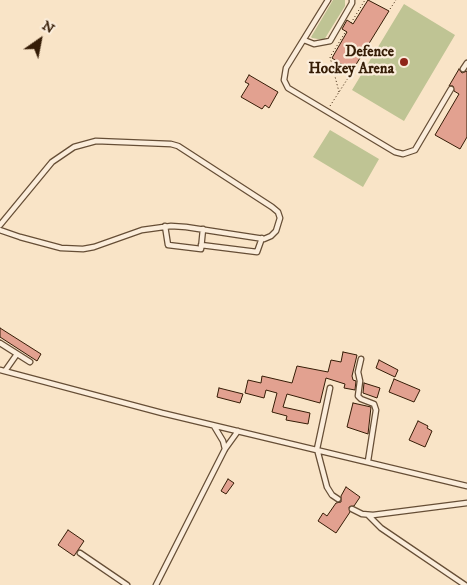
<!DOCTYPE html>
<html>
<head>
<meta charset="utf-8">
<style>
	body { margin:0 }
	#map { position:relative; width:467px; height:585px; overflow:hidden; background:#f9e4c7; font-family:"IM FELL DW Pica",serif }
	canvas { display:block }
	.north { position:absolute; left:15px; top:15px; width:50px; height:50px; -webkit-text-stroke:4px #fbeddb; paint-order:stroke; rotate:33deg; font-size:14px; font-weight:700; line-height:20px; text-align:center; color:#351c06 }
	.north::after { content:''; display:block; margin:auto; width:18px; height:22px; background:#351c06; clip-path:polygon(50% 0,100% 100%,50% 72%,0 100%) }
</style>
</head>
<body>
<div id="map">
<canvas width="467" height="585"></canvas>
<div class="north">N</div>
</div>
<script>
const g = document.querySelector('canvas').getContext('2d');
g.lineJoin = 'round';
function fillPath(path, color) { g.fillStyle = color; g.fill(path, 'evenodd'); }
const poly = rows => new Path2D(rows.map(r => 'M' + r).join(''));
function strokePath(path, color, width, dash) { g.strokeStyle = color; g.lineWidth = width; g.lineCap = dash ? 'butt' : 'round'; g.setLineDash(dash || []); g.stroke(path); }
function write(font, color, halo, rows, align = 'center') {
  g.font = font + ' "IM FELL DW Pica",serif'; g.lineWidth = 4.5; g.setLineDash([]); g.textBaseline = 'middle'; g.strokeStyle = halo; g.fillStyle = color; for (const [text, x, y, turn = 0] of rows) {
    g.save(); g.translate(x, y); g.rotate((+turn || 0) * Math.PI / 180); g.textAlign = isNaN(turn) ? turn : align; if (halo) g.strokeText(text, 0, 0); g.fillText(text, 0, 0); g.restore();
  }
}
fillPath(poly([
	[333,0,345,0,345,6,324,40,312,38,311,37],
	[404,4,455,35,404,121,352,90],
	[330,130,379,159,363,187,313,157]
]), '#bfc494');
const building = poly([
	[368,0,389,11,352,71,332,58,347,32,342,29,347,20,353,24,368,0],
	[459,69,462,73,467,71,467,137,460,149,435,135,459,94,454,91,453,86,449,86,459,69],
	[249,75,278,92,269,108,265,105,262,109,241,97,249,84,245,82,249,75],
	[0,328,41,354,37,361,0,337,0,328],
	[343,352,357,355,352,376,353,380,356,381,355,390,344,388,345,384,326,378,320,403,287,394,283,407,310,413,308,424,286,420,287,416,272,412,277,393,266,390,264,398,245,393,248,380,261,383,262,376,292,383,297,366,328,372,331,360,341,362,343,352],
	[379,360,398,370,395,377,376,368,379,360],
	[394,379,420,390,414,402,389,392,394,379],
	[364,383,380,388,377,398,363,393,364,383],
	[219,388,243,394,240,403,217,397,219,388],
	[353,403,371,407,368,434,347,427,353,403],
	[418,421,428,426,427,428,432,431,425,447,409,440,418,421],
	[228,479,234,483,226,494,221,491,228,479],
	[346,487,360,497,354,506,349,507,350,512,336,533,318,521,323,513,327,516,336,503,341,502,341,496,346,487],
	[68,530,84,541,74,556,58,545,68,530]
]);
fillPath(building, '#e2a190');
strokePath(building, '#351c06', 1);
const service = poly([
	[328,0,286,68,284,80,288,88,395,152,403,154,415,150,451,89],
	[304,40,314,44,330,41,352,3,352,0],
	[463,69,467,63],
	[0,225,52,162,74,147,96,141,171,144,178,146,272,207,278,212,280,218,276,231,271,236,264,239,186,227,171,226,142,230,94,247,83,249,61,248,20,237,0,230],
	[165,226,168,245,201,249,203,229],
	[201,245,257,252,262,238],
	[0,343,30,362],
	[361,359,358,372,360,381,358,396,361,399,374,404,376,410,368,461],
	[0,370,162,413,467,486],
	[5,371,17,354],
	[330,388,317,449,327,487,332,495,338,499],
	[214,426,223,441,225,449],
	[352,509,362,514,373,515,467,503],
	[368,515,381,528,465,585],
	[80,553,127,585],
	[156,585,225,449,238,431]
]);
strokePath(service, '#664e36', 7);
strokePath(poly([
	[390,9,396,0],
	[351,23,365,0],
	[339,92,330,57,346,31],
	[330,106,350,75]
]), '#351c06', 1, [1, 2.5]);
strokePath(service, '#fbeddb', 4.5);
for (const [x, y, r, color] of [
	[404,62,5,"#8f2418"]
]) { const dot = new Path2D(); dot.arc(x, y, r, 0, 2 * Math.PI); g.fillStyle = color; g.fill(dot); strokePath(dot, '#fbeddb', 2); }
write('bold 15px', '#351c06', '#fbeddb', [
	["Defence",394,53],
	["Hockey Arena",394,70]
], 'right');
</script>
</body>
</html>
